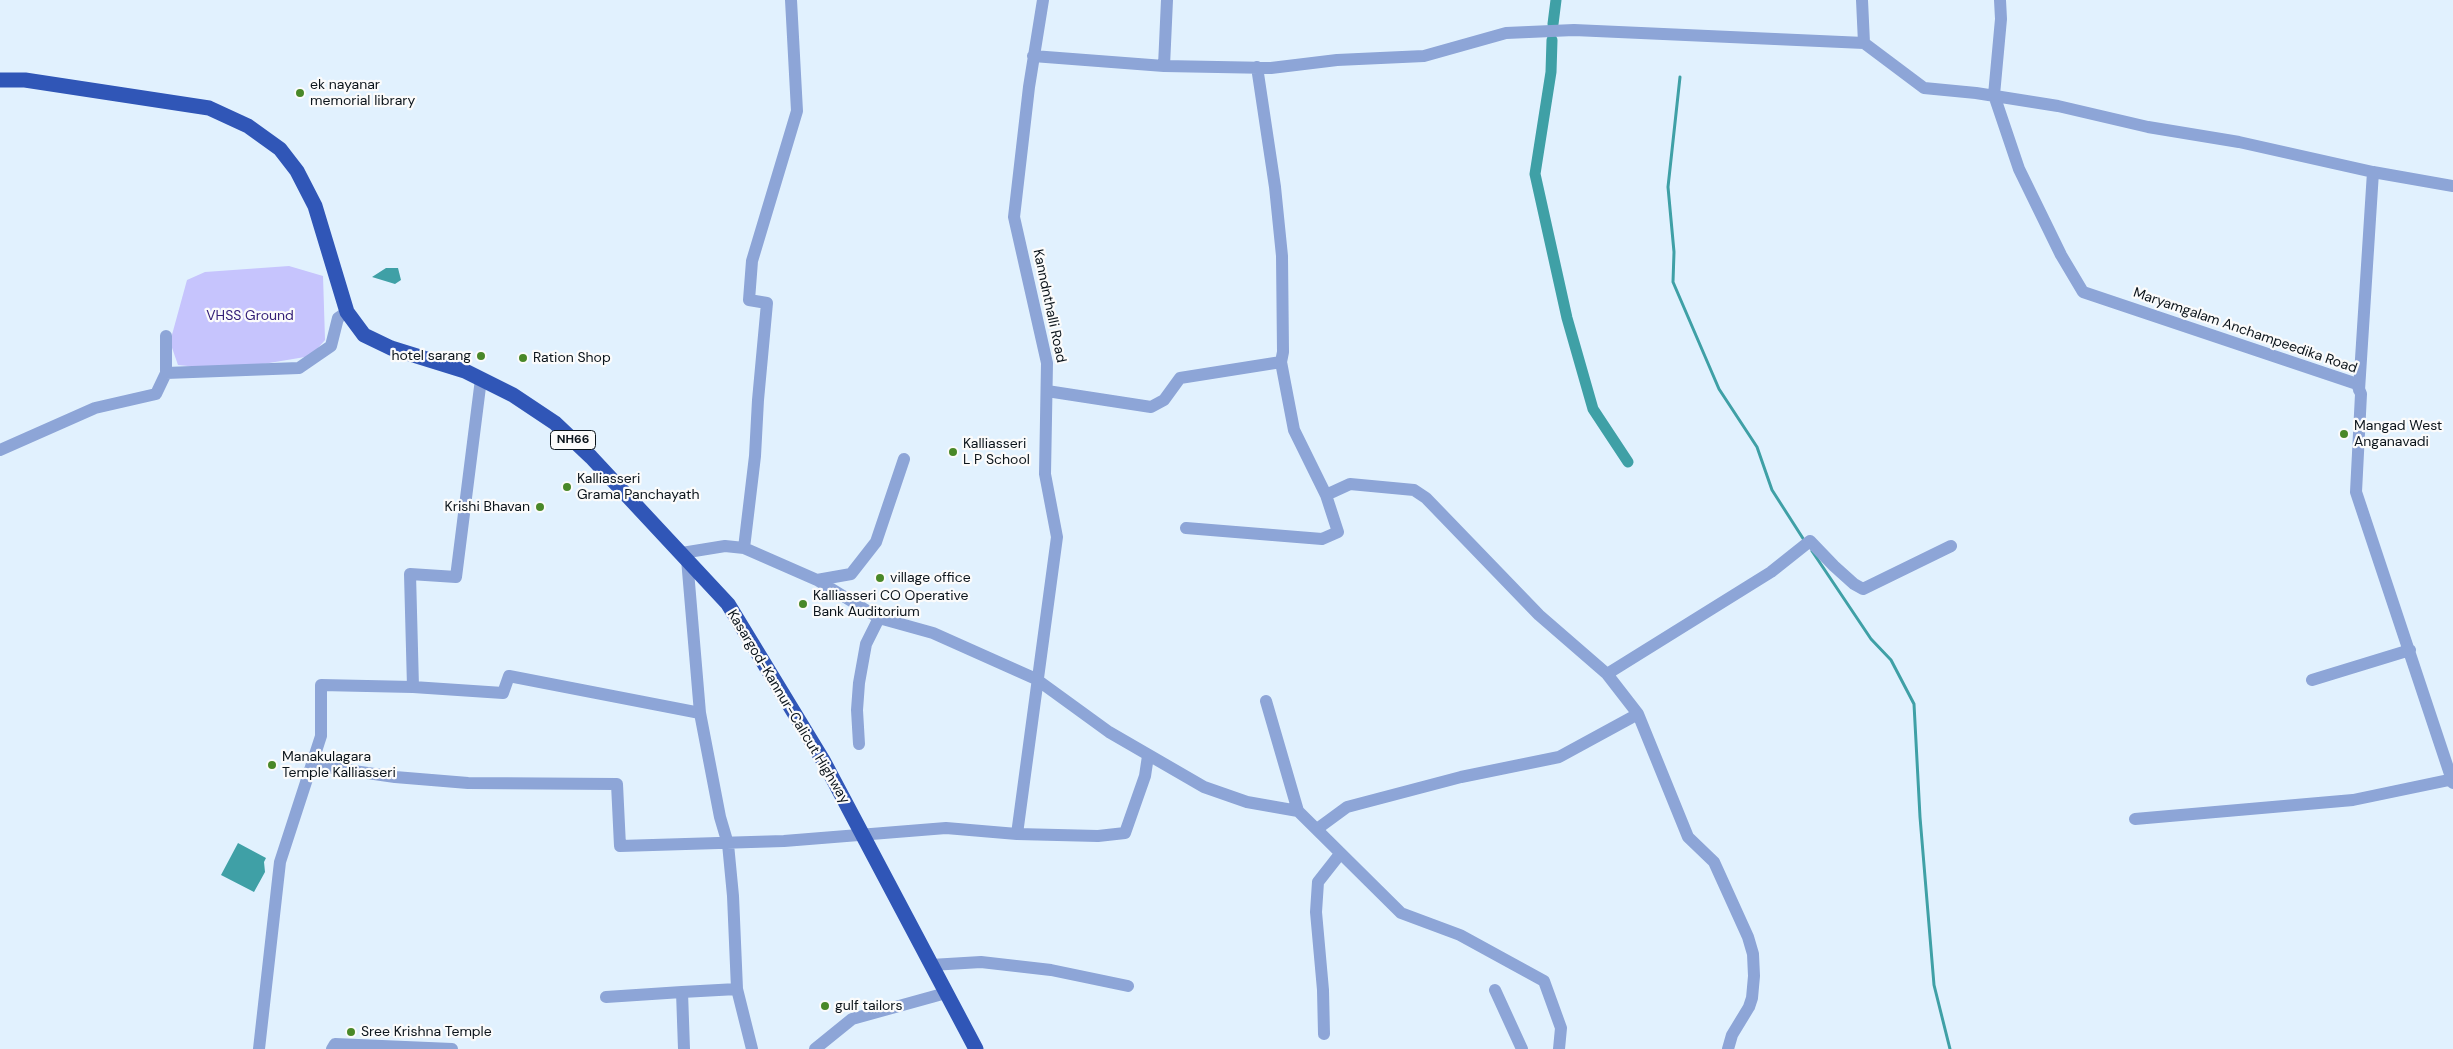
<!DOCTYPE html>
<html>
<head>
<meta charset="utf-8">
<style>
	body { margin:0 }
	canvas { display:block; background:#e1f1fe }
</style>
</head>
<body>
<canvas width="2453" height="1049"></canvas>
<script>
const g = document.querySelector('canvas').getContext('2d');
g.lineJoin = 'round';
function fillPath(path, color) { g.fillStyle = color; g.fill(path, 'evenodd'); }
const poly = rows => new Path2D(rows.map(r => 'M' + r).join(''));
function strokePath(path, color, width, dash) { g.strokeStyle = color; g.lineWidth = width; g.lineCap = dash ? 'butt' : 'round'; g.setLineDash(dash || []); g.stroke(path); }
function write(font, color, halo, rows, align = 'center') {
  g.font = font + ' "DM Sans",sans-serif'; g.lineWidth = 4.5; g.setLineDash([]); g.textBaseline = 'middle'; g.strokeStyle = halo; g.fillStyle = color; for (const [text, x, y, turn = 0] of rows) {
    g.save(); g.translate(x, y); g.rotate((+turn || 0) * Math.PI / 180); g.textAlign = isNaN(turn) ? turn : align; if (halo) g.strokeText(text, 0, 0); g.fillText(text, 0, 0); g.restore();
  }
}
fillPath(poly([
	[289,266,323,276,325,340,311,356,263,364,208,368,178,365,170,342,187,280,205,272]
]), '#c6c4fd');
fillPath(poly([
	[386,268,398,268,401,280,395,284,372,277],
	[238,843,266,858,264,862,265,872,254,892,221,875]
]), '#3fa0a6');
strokePath(poly([
	[1680,77,1668,187,1674,252,1673,282,1719,389,1757,447,1772,490,1804,540],
	[1812,551,1871,639,1891,660,1914,704,1920,817,1934,985,1950,1049]
]), '#3fa0a6', 3);
strokePath(poly([
	[1553,24,1556,0],
	[1552,40,1551,72,1535,174,1567,318,1593,409,1628,462]
]), '#3fa0a6', 11);
strokePath(poly([
	[1167,0,1164,66,1271,68,1337,60,1424,56,1506,33,1574,30,1864,43,1924,88,1976,93,2058,106,2148,127,2239,142,2373,172,2453,186],
	[1862,0,1864,43],
	[2000,0,2001,19,1994,95,2019,169,2061,255,2083,292,2357,384,2361,394,2356,492,2453,783],
	[1033,56,1164,66],
	[166,336,166,373],
	[2359,390,2373,172],
	[1047,391,1151,407,1164,400,1180,378,1281,362],
	[0,450,95,408,156,394,166,373,299,368,331,346,338,318,347,312],
	[1326,495,1350,484,1414,490,1426,498,1539,615,1607,674,1638,714,1688,837,1714,862,1748,937,1753,954,1754,976,1752,998,1749,1007,1732,1035,1728,1049],
	[1186,528,1322,539,1338,532,1326,495,1294,430,1281,362,1283,352,1282,256,1275,187,1257,67],
	[744,548,755,456,758,400,767,303,749,300,752,261,797,111,791,0],
	[682,553,725,546,744,548,817,580,879,618,933,633,1036,679,1109,732,1204,787,1247,802,1298,811,1401,913,1460,935,1544,981,1561,1028,1559,1049],
	[817,580,851,574,876,542,904,459],
	[1607,674,1771,572,1810,541,1834,566,1854,584,1863,589,1951,546],
	[2312,680,2410,650],
	[413,687,503,693,509,676,700,713],
	[1266,701,1298,811],
	[859,744,857,710,859,683,866,644,879,618],
	[312,765,395,777,468,783,617,784,620,846,784,841,946,828,1017,834,1057,537,1045,474,1047,363,1014,217,1029,87,1043,0],
	[2135,819,2353,800,2453,779],
	[1317,829,1347,807,1461,777,1559,757,1638,714],
	[1017,834,1098,836,1125,833,1145,776,1148,756],
	[931,965,981,962,1051,970,1128,986],
	[737,989,752,1049],
	[1495,990,1522,1049],
	[606,997,682,992],
	[1324,1034,1323,990,1316,912,1318,882,1340,854],
	[259,1049,280,862,321,736,321,685,413,687,410,574,456,577,481,379],
	[332,1049,335,1044,452,1049],
	[684,1049,682,992,737,989,733,896,728,844,720,817,700,713,687,559],
	[815,1049,852,1019,946,993]
]), '#8da5d7', 12);
strokePath(poly([
	[0,80,25,80,209,108,248,126,280,149,297,171,315,206,347,312,364,335,391,348,465,371,513,395,555,423,591,457,728,604,824,762,976,1049]
]), '#3056b7', 15);
for (const [x, y, r, color] of [
	[300,93,5,"#498828"],
	[481,356,5,"#498828"],
	[523,358,5,"#498828"],
	[2344,434,5,"#498828"],
	[953,452,5,"#498828"],
	[567,487,5,"#498828"],
	[540,507,5,"#498828"],
	[880,578,5,"#498828"],
	[803,604,5,"#498828"],
	[272,765,5,"#498828"],
	[825,1006,5,"#498828"],
	[351,1032,5,"#498828"]
]) { const dot = new Path2D(); dot.arc(x, y, r, 0, 2 * Math.PI); g.fillStyle = color; g.fill(dot); strokePath(dot, '#fbfbfb', 2); }
for (const [x, y, w] of [
	[573,440,45]
]) { const box = new Path2D(); box.roundRect(x - w / 2, y - 9.5, w, 19, 4); g.fillStyle = '#fbfbfb'; g.fill(box); strokePath(box, '#0b141b', 1); }
write('bold 12px', '#0b141b', null, [
	["NH66",573,440]
]);
write('14px', '#0b141b', '#fbfbfb', [
	["ek nayanar",310,85],
	["memorial library",310,101],
	["hotel sarang",471,356,"right"],
	["Ration Shop",533,358],
	["Mangad West",2354,426],
	["Anganavadi",2354,442],
	["Kalliasseri",963,444],
	["L P School",963,460],
	["Kalliasseri",577,479],
	["Grama Panchayath",577,495],
	["Krishi Bhavan",530,507,"right"],
	["village office",890,578],
	["Kalliasseri CO Operative",813,596],
	["Bank Auditorium",813,612],
	["Manakulagara",282,757],
	["Temple Kalliasseri",282,773],
	["gulf tailors",835,1006],
	["Sree Krishna Temple",361,1032]
], 'left');
write('14px', '#0b141b', '#fbfbfb', [
	["Kanndnthalli Road",1049,306,78],
	["Maryamgalam Anchampeedika Road",2245,331,19],
	["Kasargod-Kannur-Calicut Highway",788,707,59]
]);
write('14px', '#321d76', '#fbfbfb', [
	["VHSS Ground",250,316]
]);
</script>
</body>
</html>
